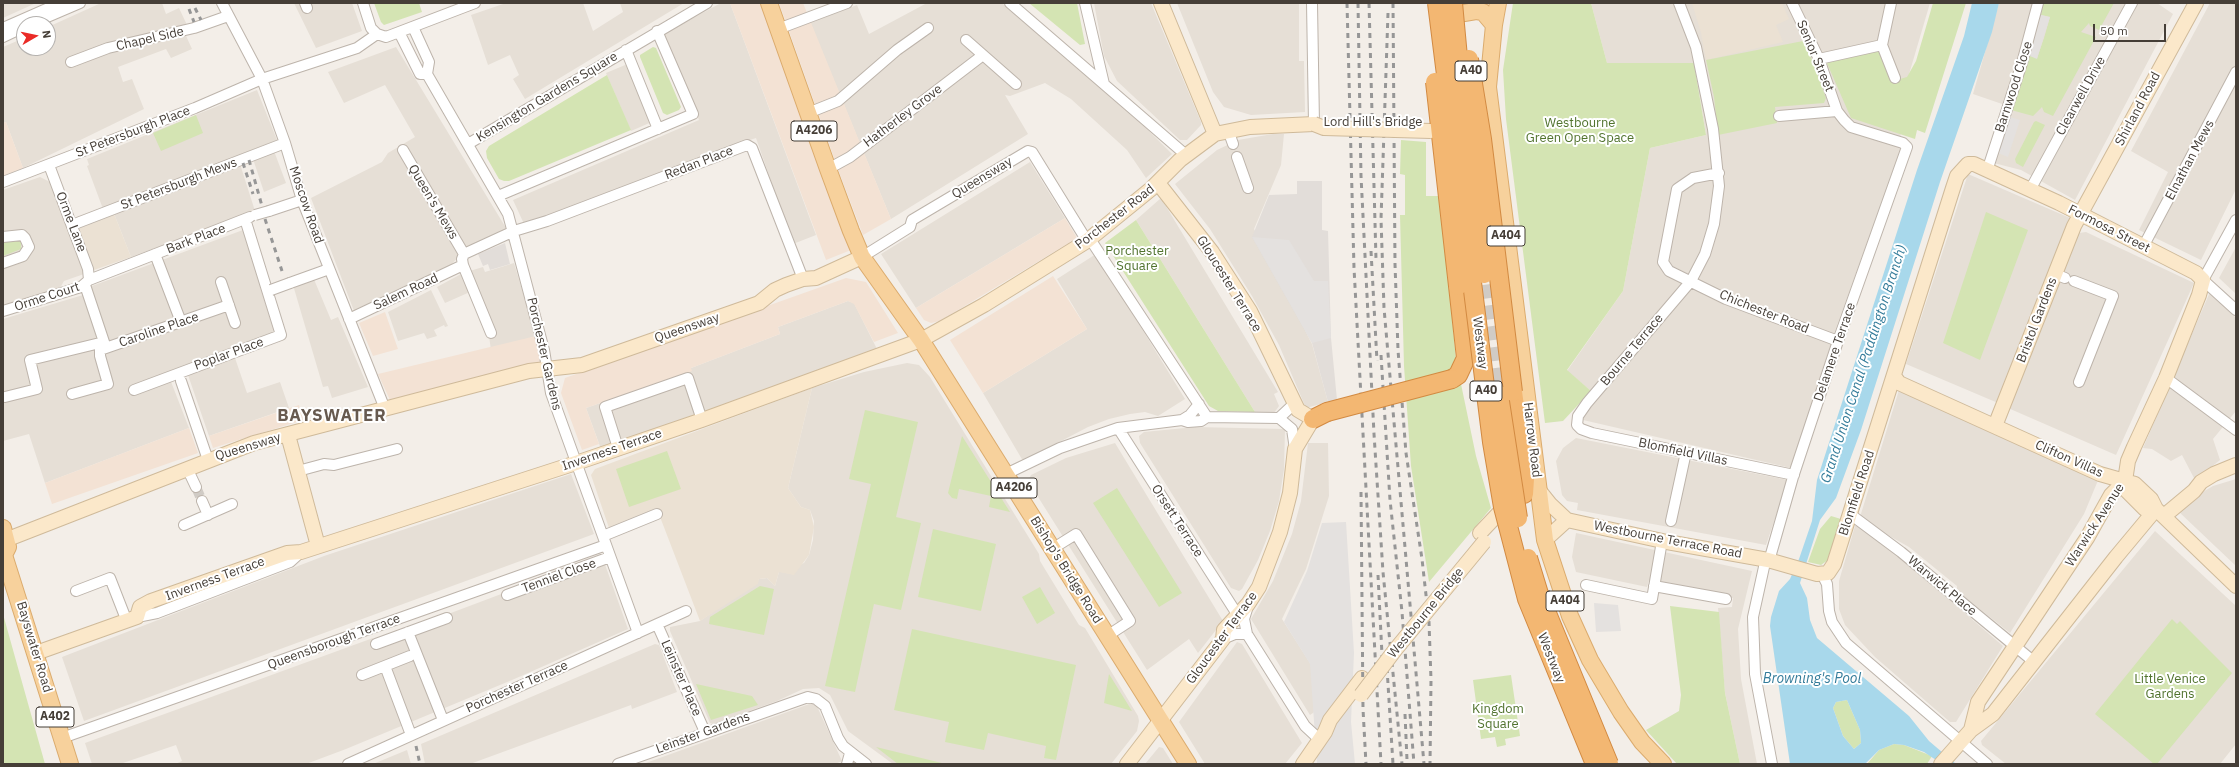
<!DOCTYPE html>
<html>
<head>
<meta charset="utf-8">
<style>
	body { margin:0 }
	#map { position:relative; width:2239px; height:767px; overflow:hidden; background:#f3eee8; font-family:"IBM Plex Sans",sans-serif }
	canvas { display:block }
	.frame { position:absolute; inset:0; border:4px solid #453e37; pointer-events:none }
	.north { position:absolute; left:16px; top:16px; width:40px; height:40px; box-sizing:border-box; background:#fff; border:1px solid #b5b2af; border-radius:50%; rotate:81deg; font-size:11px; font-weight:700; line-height:16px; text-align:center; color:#453e37 }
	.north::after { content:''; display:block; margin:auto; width:14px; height:18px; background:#ea2b27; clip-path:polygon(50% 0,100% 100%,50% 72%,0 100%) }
	.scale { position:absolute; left:2093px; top:24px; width:73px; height:18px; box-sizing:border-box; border:2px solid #453e37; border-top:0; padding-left:5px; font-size:12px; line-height:14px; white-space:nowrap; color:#453e37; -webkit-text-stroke:3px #fff; paint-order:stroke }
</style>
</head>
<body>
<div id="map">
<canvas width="2239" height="767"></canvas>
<div class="frame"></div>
<div class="north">N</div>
<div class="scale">50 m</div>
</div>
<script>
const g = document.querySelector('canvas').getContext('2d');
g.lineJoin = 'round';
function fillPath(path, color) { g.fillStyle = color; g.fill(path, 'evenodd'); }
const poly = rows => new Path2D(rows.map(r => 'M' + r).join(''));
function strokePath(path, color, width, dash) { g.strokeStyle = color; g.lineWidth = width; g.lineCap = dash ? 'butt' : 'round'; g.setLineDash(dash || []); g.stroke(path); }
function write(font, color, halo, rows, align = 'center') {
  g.font = font + ' "IBM Plex Sans",sans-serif'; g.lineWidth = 4; g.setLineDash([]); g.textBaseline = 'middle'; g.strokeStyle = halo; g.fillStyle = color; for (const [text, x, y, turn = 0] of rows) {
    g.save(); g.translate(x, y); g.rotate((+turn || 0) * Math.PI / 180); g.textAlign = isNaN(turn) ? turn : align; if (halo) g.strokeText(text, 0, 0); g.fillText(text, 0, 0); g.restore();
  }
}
fillPath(poly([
	[3,3,36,3,3,18],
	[101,3,162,3,166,14,179,8,187,25,182,27,192,49,171,58,166,49,118,67,123,82,132,79,144,109,23,168,6,122,3,123,3,47,24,38,24,48,48,48,48,27],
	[294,3,352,3,362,31,316,48],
	[506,3,583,3,593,31,623,12,620,3,684,3,525,99,513,79,519,75,510,55,488,65,471,15],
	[721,3,730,3,816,235,793,244,756,138,707,154,585,205,525,226,513,200,699,120,663,34],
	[927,3,1002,3,1145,127,1172,154,1146,178,1127,150,1071,99,1045,83,1010,96,1005,95,1028,134,891,219,810,23,857,5,869,34],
	[1094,3,1151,3,1201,122,1201,125,1187,140,1180,140,1117,81,1104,56],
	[1177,3,1299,3,1299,61,1304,61,1305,112,1251,115,1224,107,1213,92],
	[1591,3,1930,3,1902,98,1900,152,1835,331,1791,468,1583,420,1591,391,1567,371,1623,291,1650,148,1706,135,1694,63,1607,63],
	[1999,3,2157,3,2173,14,2075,200,2021,170,1986,161,2005,105,1973,94],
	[2210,3,2236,3,2236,189,2201,260,2139,230,2168,172,2131,151],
	[396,47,506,228,462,253,449,267,354,311,311,198,382,162,388,153,415,137,385,85,344,103,328,72],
	[630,63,654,121,631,131,606,73],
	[257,90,277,140,103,209,87,166,89,165,87,159],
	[1273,134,1284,134,1281,165,1254,229,1312,344,1328,402,1306,408,1279,345,1252,296,1210,229,1175,184,1217,150,1238,140],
	[274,151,286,183,264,192,253,159],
	[1030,162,1065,218,916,308,881,254],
	[240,164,255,211,131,257,113,211],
	[1968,174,2070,218,1998,403,1906,364],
	[40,177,52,183,84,274,64,281,60,288,3,306,3,190],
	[1161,198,1278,392,1274,394,1279,406,1274,413,1255,412,1136,220],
	[243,230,275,335,168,374,189,428,45,483,29,434,3,441,3,319,83,295,92,286],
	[2086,232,2194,283,2116,455,2008,408,2079,233],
	[2236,247,2236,294,2219,278],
	[1096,254,1185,399,1158,416,1145,412,1130,414,1109,419,1088,427,1023,461,983,393,1087,329,1057,279],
	[514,263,536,336,491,350,489,336,470,292,445,303,437,287,463,273,483,267,485,272],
	[313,277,331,320,338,317,368,387,332,398,328,386,323,387,293,285],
	[431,290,448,326,445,327,444,325,434,330,437,336,427,339,424,333,398,341,388,312],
	[2210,292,2236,318,2236,411,2213,439,2220,460,2195,480,2182,455,2171,461,2152,449,2143,448],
	[848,301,854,303,877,349,601,449,586,408,691,371,691,368,780,334,778,327],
	[235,358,247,393,280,382,289,408,209,436,188,375],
	[907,363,919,365,930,377,1039,554,1040,561,1079,625,1085,628,1138,716,1139,721,1137,731,1111,764,893,764,848,731,830,695,819,688,803,689,777,701,713,724,710,723,670,631,670,627,700,621,759,579,767,578,775,586,779,572,804,563,809,555,813,540,814,521,810,510,801,507,788,488,812,388,864,372],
	[1899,390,2099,478,2084,514,2010,633,1957,591,1957,586,1909,547,1861,520,1860,517],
	[1195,427,1285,429,1284,469,1279,501,1270,531,1258,560,1242,589,1239,591,1231,588,1140,443,1139,436,1144,432],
	[1576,438,1788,480,1766,545,1577,510,1578,503,1567,501,1562,495,1556,461,1563,448],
	[1115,443,1223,621,1198,653,1189,639,1147,670,1028,481,1031,475,1066,458],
	[1308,443,1328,443,1329,496,1306,569,1282,619,1310,663,1326,704,1310,715,1251,619,1273,581,1292,534,1301,501],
	[571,474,594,534,84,721,62,657,324,556],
	[2236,479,2236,566,2178,511,2201,493,2213,486],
	[1858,525,1903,560,2003,646,1956,722,1950,722,1875,657,1845,625,1839,609,1839,581,1855,526],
	[2155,531,2236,606,2236,744,2220,764,2006,764,1982,745,1981,741],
	[1576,533,1752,571,1738,629,1741,679,1757,764,1740,764,1725,693,1718,608,1732,607,1733,598,1659,582,1649,580,1647,587,1576,572,1572,557],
	[602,556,628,629,512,680,346,749,306,764,175,764,182,761,176,745,120,764,92,764,85,743,373,638,374,642],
	[1237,642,1242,644,1302,743,1285,764,1205,764,1179,722],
	[655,644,659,645,677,692,632,709,631,705,470,764,425,764,421,744],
	[815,702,842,761,835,764,643,764],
	[1159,747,1163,748,1173,764,1145,764],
	[407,750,411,764,373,764]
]), '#e6dfd6');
fillPath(poly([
	[730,3,762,3,851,250,826,260],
	[779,3,803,3,891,219,863,235,839,172],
	[6,122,23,168,3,176,3,123],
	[1065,218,1077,238,940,321,931,323,924,320,916,308],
	[1053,276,1087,329,983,393,950,340],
	[846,278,866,282,898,333,874,342,854,304,848,301,778,327,780,334,691,368,692,371,586,408,599,444,582,450,561,393,565,378],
	[385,312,398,349,373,356,359,323],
	[536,336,543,360,540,363,390,400,378,374],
	[299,405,303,420,213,448,209,436],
	[189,428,198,453,52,504,45,483]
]), '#f3e2d4');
fillPath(poly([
	[1297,181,1322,181,1322,230,1328,231,1331,338,1337,400,1328,402,1312,343,1252,237,1269,195,1297,194],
	[505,243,510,264,490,270,488,264,483,266,478,254]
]), '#e2ddd9');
fillPath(poly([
	[1692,3,1782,3,1789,19,1776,25,1783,42,1706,60,1701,33],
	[113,211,131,257,94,270,77,225],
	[812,388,788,488,801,507,810,510,814,527,809,555,794,575,779,572,775,586,767,578,759,579,758,584,700,621,657,509,609,528,591,475,595,469]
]), '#ebe1d3');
fillPath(poly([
	[374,3,419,3,422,12,384,25,381,22],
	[1029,3,1077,3,1085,44,1080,45],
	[1513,3,1591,3,1607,63,1694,63,1706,135,1650,148,1623,291,1567,370,1591,391,1563,421,1545,423,1506,119,1503,70],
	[1933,3,1966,3,1925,133,1917,130,1915,139,1851,118,1826,61,1879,49,1893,81,1907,77,1916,61],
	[2043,3,2114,3,2099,30,2090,26,2089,23,2081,32,2096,37,2053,116,2044,112,2042,107,2033,116,2011,110,2030,56,2037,58,2044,38,2050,17,2041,15],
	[1803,41,1813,62,1826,98,1824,103,1775,107,1777,123,1718,135,1714,97,1706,60],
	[653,47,656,48,681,107,679,110,667,115,663,113,640,57,640,55],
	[607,75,631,130,509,181,504,181,499,179,487,158,486,151,489,146],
	[196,115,203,133,161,151,153,133],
	[2036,121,2045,125,2023,167,2016,163,2015,159,2034,122],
	[1401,140,1426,142,1426,196,1441,196,1456,360,1476,456,1491,508,1429,582,1411,466,1404,366,1400,215,1405,215,1405,175,1400,174],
	[1986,212,2028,230,1980,360,1943,343],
	[1136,220,1255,412,1218,411,1209,406,1105,243],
	[14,239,21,242,21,249,3,256,3,242],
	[865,410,918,422,896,517,921,523,901,610,874,604,855,692,825,686,871,484,849,479],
	[962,436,1010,512,989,507,991,496,959,489,957,499,952,498,948,493],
	[667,451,681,489,629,507,616,469],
	[1117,488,1182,593,1159,607,1093,503],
	[1831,516,1841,519,1828,560,1821,565,1808,562,1820,529],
	[933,529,996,544,981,611,918,597],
	[760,586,774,589,764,635,709,624,710,617],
	[1040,587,1055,613,1037,624,1022,597],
	[1670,606,1719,612,1725,693,1740,764,1677,764,1646,730,1679,711,1681,695],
	[3,614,20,675,45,764,3,764],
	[2172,619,2177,624,2180,621,2232,673,2157,764,2154,764,2095,714],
	[912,629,1076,665,1056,760,1044,758,1046,746,988,733,984,750,945,742,949,722,894,710],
	[1109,674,1132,711,1104,703],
	[1511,675,1520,736,1505,739,1506,745,1497,747,1495,737,1481,739,1473,680],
	[696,684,752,696,758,705,711,720],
	[1847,700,1860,730,1861,743,1854,749,1843,736,1833,708,1836,702],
	[1894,744,1904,745,1932,756,1927,764,1867,764,1879,750],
	[876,747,946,764,898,764]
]), '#d4e4b3');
fillPath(poly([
	[2041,15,2050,17,2037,59,2030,56],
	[2010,117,2020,120,2008,157,1998,153],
	[1252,237,1289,240,1314,281,1328,281,1331,338,1312,343],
	[1346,522,1354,653,1351,722,1355,764,1317,764,1310,664,1284,622,1307,571,1322,523],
	[1594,603,1618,605,1621,631,1596,632]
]), '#e4e1df');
fillPath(poly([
	[1972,3,1999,3,1992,32,1940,182,1861,430,1836,498,1820,520,1800,583,1807,598,1810,620,1817,638,1909,716,1929,741,1956,764,1942,764,1924,752,1904,745,1894,744,1879,750,1865,764,1790,764,1770,626,1771,617,1779,591,1790,579,1799,559,1812,521,1817,480,1917,170,1964,36],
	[1847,700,1860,730,1861,743,1854,749,1843,736,1833,708,1836,702]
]), '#a8d8eb');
strokePath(poly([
	[196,487,202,501]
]), '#d0cbc5', 10, [10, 5]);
strokePath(poly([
	[1481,264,1499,404]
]), '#d0cbc5', 14, [14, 7]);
const street = poly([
	[222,3,262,79,285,143,302,200,385,409],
	[305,3,307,8],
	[363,3,371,28,377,34,386,37,475,3],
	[1010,3,1186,155],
	[1085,3,1104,84],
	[1312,3,1314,124],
	[1679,3,1696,47,1713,129,1719,186,1714,224,1705,254,1691,281,1587,403,1578,416,1577,425,1581,429,1592,433,1794,475],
	[1891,3,1882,45,1895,78],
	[31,24,80,3],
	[413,27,429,62,427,74],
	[3,28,60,3],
	[778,29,847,3],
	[399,32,420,74,427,74],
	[3,37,24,27],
	[966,40,1016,84],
	[626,50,658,129],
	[1819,59,1882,45],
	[71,62,108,48,194,28,228,16],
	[427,74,508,214,544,350,551,393,638,633],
	[808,113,838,101,897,50,928,28],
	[1779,116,1837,111],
	[1228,130,1233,144],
	[468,144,707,3],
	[403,150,464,254],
	[1237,157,1248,188],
	[49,165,88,269,89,280],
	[828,169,850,157,983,55],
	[1987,171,2022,63,2038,3],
	[1719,173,1693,178,1677,189,1663,262,1669,271,1726,299,1838,341],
	[3,182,195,108,262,79,357,48,377,34],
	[2030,190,2132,3],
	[498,196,693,114,657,31],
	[269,211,302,200],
	[2236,220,2203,280,2236,310],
	[72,225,285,143],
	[3,237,22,235,25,238,29,247,23,256,3,263],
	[1090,239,1207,417],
	[2143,247,2236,72],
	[155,254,181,322],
	[862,257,910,227,912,220,1028,151,1032,152,1087,241],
	[2055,274,2065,278],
	[89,280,250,217],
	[2074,281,2113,296,2079,382],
	[221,282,235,323],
	[290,283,329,269],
	[85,285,106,348],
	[3,311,81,287,89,280],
	[349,319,463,265],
	[491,333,463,265,462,259,464,254,514,231,547,221,747,145,752,148,803,279],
	[2166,378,2236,430],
	[181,381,208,460],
	[134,390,281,335,245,219],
	[72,394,108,384,100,356,100,350,229,305],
	[5,397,37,389,30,360,104,342],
	[1207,417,1279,418,1294,404],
	[1279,418,1292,429,1295,449],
	[1182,420,1190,415,1199,404],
	[1118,428,1237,614],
	[618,448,605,407,688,378,702,420],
	[187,468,196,487],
	[298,471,324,464,334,465,397,449],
	[1006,474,1060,448,1118,428,1182,420,1188,422,1201,421,1207,417],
	[202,501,208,515],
	[1850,514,1901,552,2033,661],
	[1671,521,1686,452],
	[184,525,232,504],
	[603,536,657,514],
	[1052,549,1076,534,1130,621,1107,636],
	[1822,574,1827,584,1829,611,1832,622,1846,643,1987,764],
	[1586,585,1652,599,1662,541],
	[1654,586,1726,599],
	[76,591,110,578,126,619],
	[507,595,610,557],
	[1248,606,1244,619,1247,634,1305,726,1320,740],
	[137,617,157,613,290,562,301,552],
	[657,624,705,732],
	[408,632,443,720],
	[1223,639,1235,634,1247,634],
	[376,644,447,618],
	[385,666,411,735],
	[362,675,410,656],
	[62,738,606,545],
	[348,764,686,611],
	[618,764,808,697,816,699,825,706,838,738,843,746,866,764],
	[847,764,850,753],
	[1772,764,1755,674,1754,645,1753,617,1764,567,1771,554,1793,477,1838,341,1907,147,1903,143,1851,127,1844,120,1837,111,1819,59,1792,3]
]);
const secondary = poly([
	[1161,3,1215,134],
	[1894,376,1899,383,2100,474,2135,484,2151,499,2156,509,2236,586],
	[1995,426,2074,226,2196,3],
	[288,435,318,546],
	[2125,481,2127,491,2145,509,2156,509],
	[1538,489,1550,504,1567,520,1667,542,1768,560,1817,574,1828,573,1834,564,1953,188,1957,176,1968,164,1974,164,2059,203,2196,273,2203,280,2199,295,2166,378,2134,447,2128,461,2125,481,2111,495,2087,538,1978,702,1971,730],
	[2164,516,2194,491,2201,482,2214,474,2236,465],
	[1480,533,1498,514],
	[1545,540,1567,520],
	[3,541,254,443,529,371,582,365,759,303,775,290,786,285,803,279,816,278,862,257],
	[36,653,137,617,140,607,151,601,287,553,301,552,576,463,702,420,921,340,984,305,1087,241,1151,189,1180,160,1215,134,1250,127,1314,124],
	[1127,764,1223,639,1224,630,1248,604,1259,587,1280,532,1290,493,1295,449,1313,419,1298,410,1250,311,1212,252,1158,183],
	[1303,764,1325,732,1330,720,1362,678],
	[1941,764,1971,730,1993,714,2116,557,2156,509]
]);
const primary = poly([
	[769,3,828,169,851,231,862,257,921,340,1188,764],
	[1498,3,1494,25,1488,87,1545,540,1570,616,1590,660,1621,712,1642,742,1663,764],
	[1464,13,1476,11,1483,12,1494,25],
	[3,528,8,547,5,553],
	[3,552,70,764]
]);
const highway = poly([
	[1452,379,1458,375,1466,358,1458,286],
	[1513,392,1525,479,1524,494],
	[1313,419,1327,412]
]);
strokePath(street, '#bdb4ab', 12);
strokePath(secondary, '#cfba9a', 16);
strokePath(primary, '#dbab6d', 18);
strokePath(highway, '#d28a42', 20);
strokePath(street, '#fff', 10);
strokePath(secondary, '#fbe8ca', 14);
strokePath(primary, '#f7d19c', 16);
strokePath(highway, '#f3b772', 18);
strokePath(poly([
	[1347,3,1354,268,1381,764],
	[1358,3,1361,176,1374,434,1383,572,1402,764],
	[1369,3,1376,259],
	[1393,3,1395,264,1398,350,1406,453,1422,559,1429,622,1431,680,1430,764],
	[195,8,201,20],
	[189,9,194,22],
	[1388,13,1381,219,1384,308,1424,764],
	[249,160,262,206],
	[243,163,253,194],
	[265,219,282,271],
	[1371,251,1377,361],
	[1381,355,1390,500,1402,612,1414,764],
	[1361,492,1363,709,1366,764],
	[1378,575,1383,675],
	[1387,668,1393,764],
	[1405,714,1407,760],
	[416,746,420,764]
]), '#969696', 3, [5, 5]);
const streetBridge = poly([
	[255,215,269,211],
	[271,290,290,283]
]);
const secondaryBridge = poly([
	[1314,124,1324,128,1431,131],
	[1361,695,1395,650,1484,542]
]);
const highwayBridge = poly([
	[1437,3,1492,442,1503,507,1527,599,1595,764],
	[1453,3,1460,79,1484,274],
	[1469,59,1482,139,1513,392],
	[1435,82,1458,286],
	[1499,395,1518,518],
	[1327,412,1452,379],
	[1528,558,1539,594,1609,764]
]);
strokePath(streetBridge, '#bdb4ab', 12, []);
strokePath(secondaryBridge, '#cfba9a', 16, []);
strokePath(highwayBridge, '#d28a42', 20, []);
strokePath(streetBridge, '#fff', 10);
strokePath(secondaryBridge, '#fbe8ca', 14);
strokePath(highwayBridge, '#f3b772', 18);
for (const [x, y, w] of [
	[1471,71,32],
	[814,131,46],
	[1506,236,38],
	[1486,391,32],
	[1014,488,46],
	[1565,601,38],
	[55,717,38]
]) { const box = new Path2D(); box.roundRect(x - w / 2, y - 10, w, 20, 3); g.fillStyle = '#fff'; g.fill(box); strokePath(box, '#453e37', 1); }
write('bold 12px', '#453e37', null, [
	["A40",1471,71],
	["A4206",814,131],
	["A404",1506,236],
	["A40",1486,391],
	["A4206",1014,488],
	["A404",1565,601],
	["A402",55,717]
]);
write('13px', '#453e37', '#fff', [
	["Chapel Side",150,39,-13],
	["Senior Street",1815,56,67],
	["Barnwood Close",2014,87,-72],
	["Clearwell Drive",2081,96,-61],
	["Kensington Gardens Square",547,97,-31],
	["Shirland Road",2138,109,-62],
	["Hatherley Grove",903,116,-37],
	["Lord Hill's Bridge",1373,122],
	["St Petersburgh Place",133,132,-21],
	["Elnathan Mews",2190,160,-62],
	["Redan Place",699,163,-21],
	["Queensway",982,178,-31],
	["St Petersburgh Mews",179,184,-21],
	["Queen's Mews",433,202,59],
	["Moscow Road",306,205,71],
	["Porchester Road",1115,217,-38],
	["Orme Lane",71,222,69],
	["Formosa Street",2109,229,27],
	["Bark Place",196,239,-21],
	["Gloucester Terrace",1229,284,58],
	["Salem Road",406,292,-25],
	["Orme Court",47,297,-18],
	["Chichester Road",1764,312,22],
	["Bristol Gardens",2037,320,-69],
	["Queensway",687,328,-19],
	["Caroline Place",159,330,-19],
	["Westway",1480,343,83],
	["Bourne Terrace",1632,350,-50],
	["Delamere Terrace",1835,352,-71],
	["Poplar Place",229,354,-20],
	["Porchester Gardens",544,354,77],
	["Harrow Road",1532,440,83],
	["Queensway",248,447,-17],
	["Inverness Terrace",612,450,-19],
	["Blomfield Villas",1683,452,12],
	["Clifton Villas",2069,459,24],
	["Blomfield Road",1857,493,-72],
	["Orsett Terrace",1177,521,57],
	["Warwick Avenue",2095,525,-57],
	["Westbourne Terrace Road",1668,540,11],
	["Bishop's Bridge Road",1066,570,58],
	["Tenniel Close",559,576,-20],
	["Inverness Terrace",215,579,-20],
	["Warwick Place",1942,586,40],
	["Westbourne Bridge",1426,613,-51],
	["Gloucester Terrace",1222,638,-54],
	["Queensborough Terrace",334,642,-20],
	["Bayswater Road",34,647,73],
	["Westway",1551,658,68],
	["Leinster Place",681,678,66],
	["Porchester Terrace",517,687,-24],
	["Leinster Gardens",703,733,-20]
]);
write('13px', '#51732e', '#fff', [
	["Westbourne",1580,123],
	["Green Open Space",1580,138],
	["Porchester",1137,251],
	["Square",1137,266],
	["Little Venice",2170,679],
	["Gardens",2170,694],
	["Kingdom",1498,709],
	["Square",1498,724]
]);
write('italic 14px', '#347c9a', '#fff', [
	["Grand Union Canal (Paddington Branch)",1864,364,-72],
	["Browning's Pool",1812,679]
]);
g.letterSpacing = '1px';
write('bold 17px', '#675a4f', '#fff', [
	["BAYSWATER",332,416]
]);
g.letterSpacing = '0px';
</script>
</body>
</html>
